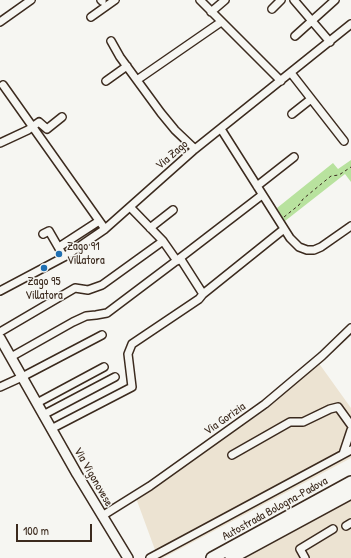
<!DOCTYPE html>
<html>
<head>
<meta charset="utf-8">
<style>
	body { margin:0 }
	#map { position:relative; width:351px; height:558px; overflow:hidden; background:#f6f6f2; font-family:"Patrick Hand",sans-serif }
	canvas { display:block }
	.scale { position:absolute; left:16px; top:524px; width:76px; height:18px; box-sizing:border-box; border:2px solid #3b2a1e; border-top:0; padding-left:5px; font-size:12px; line-height:14px; white-space:nowrap; color:#3b2a1e; -webkit-text-stroke:3px #f6f6f2; paint-order:stroke }
</style>
</head>
<body>
<div id="map">
<canvas width="351" height="558"></canvas>
<div class="scale">100 m</div>
</div>
<script>
const g = document.querySelector('canvas').getContext('2d');
g.lineJoin = 'round';
function fillPath(path, color) { g.fillStyle = color; g.fill(path, 'evenodd'); }
const poly = rows => new Path2D(rows.map(r => 'M' + r).join(''));
function strokePath(path, color, width, dash) { g.strokeStyle = color; g.lineWidth = width; g.lineCap = dash ? 'butt' : 'round'; g.setLineDash(dash || []); g.stroke(path); }
function write(font, color, halo, rows, align = 'center') {
  g.font = font + ' "Patrick Hand",sans-serif'; g.lineWidth = 3; g.setLineDash([]); g.textBaseline = 'middle'; g.strokeStyle = halo; g.fillStyle = color; for (const [text, x, y, turn = 0] of rows) {
    g.save(); g.translate(x, y); g.rotate((+turn || 0) * Math.PI / 180); g.textAlign = isNaN(turn) ? turn : align; if (halo) g.strokeText(text, 0, 0); g.fillText(text, 0, 0); g.restore();
  }
}
fillPath(poly([
	[318,362,351,408,351,458,163,558,158,558,136,498,267,409],
	[351,500,351,558,242,558]
]), '#ece3d2');
fillPath(poly([
	[351,160,351,182,345,174,285,221,277,208,333,163,338,169]
]), '#b8e29e');
const minor = poly([
	[101,0,102,1],
	[200,0,281,81],
	[294,0,330,42],
	[272,9,281,0],
	[211,12,225,0],
	[91,17,115,0],
	[0,22,31,0],
	[295,36,335,0],
	[111,41,120,57,161,113,175,130,195,149],
	[291,73,344,141],
	[137,80,221,22],
	[106,81,127,66],
	[3,85,105,229],
	[292,114,311,99],
	[221,129,290,238,299,247,307,250,314,250,321,247,351,226],
	[0,143,28,130,39,122,47,129,62,117],
	[257,186,294,157],
	[130,207,163,241,177,261],
	[150,228,173,210],
	[43,234,49,231,64,257],
	[59,247,99,221],
	[180,258,203,294,284,229],
	[0,291,64,257,105,229,195,149,351,24],
	[0,332,75,288,88,290,102,285,163,241],
	[11,357,73,322,86,316,96,315,107,313,180,258,262,195],
	[0,387,22,377,102,335],
	[37,403,104,367],
	[43,415,115,377],
	[51,429,132,387,128,354,132,344,199,299,203,294],
	[343,454,351,430],
	[232,455,290,422,303,422,330,409,338,407,351,425],
	[102,516,150,486,265,404,322,356,351,328],
	[346,526,351,523],
	[150,558,351,450],
	[305,558,300,549,333,529]
]);
const major = poly([
	[0,338,77,474,128,558]
]);
const highway = poly([
	[212,558,351,482],
	[231,558,351,493]
]);
strokePath(minor, '#3b2a1e', 10);
strokePath(major, '#3b2a1e', 12);
strokePath(highway, '#3b2a1e', 14);
strokePath(poly([
	[284,217,299,205,303,199,331,176,339,175,351,167]
]), '#3b2a1e', 1, [3, 3]);
strokePath(minor, '#f6f6f2', 7);
strokePath(major, '#f6f6f2', 9);
strokePath(highway, '#f6f6f2', 11);
for (const [x, y, r, color] of [
	[59,254,4,"#1f6fb2"],
	[44,268,4,"#1f6fb2"]
]) { const dot = new Path2D(); dot.arc(x, y, r, 0, 2 * Math.PI); g.fillStyle = color; g.fill(dot); strokePath(dot, '#f6f6f2', 1.5); }
write('12px', '#3b2a1e', '#f6f6f2', [
	["Via Zago",172,155,-41],
	["Via Gorizia",225,419,-35],
	["Via Vigonovese",93,477,60],
	["Autostrada Bologna-Padova",275,509,-29]
]);
write('12px', '#3b2a1e', '#f6f6f2', [
	["Zago 91",67,247],
	["Villatora",67,261],
	["Zago 95",44,282,"center"],
	["Villatora",44,296,"center"]
], 'left');
</script>
</body>
</html>
